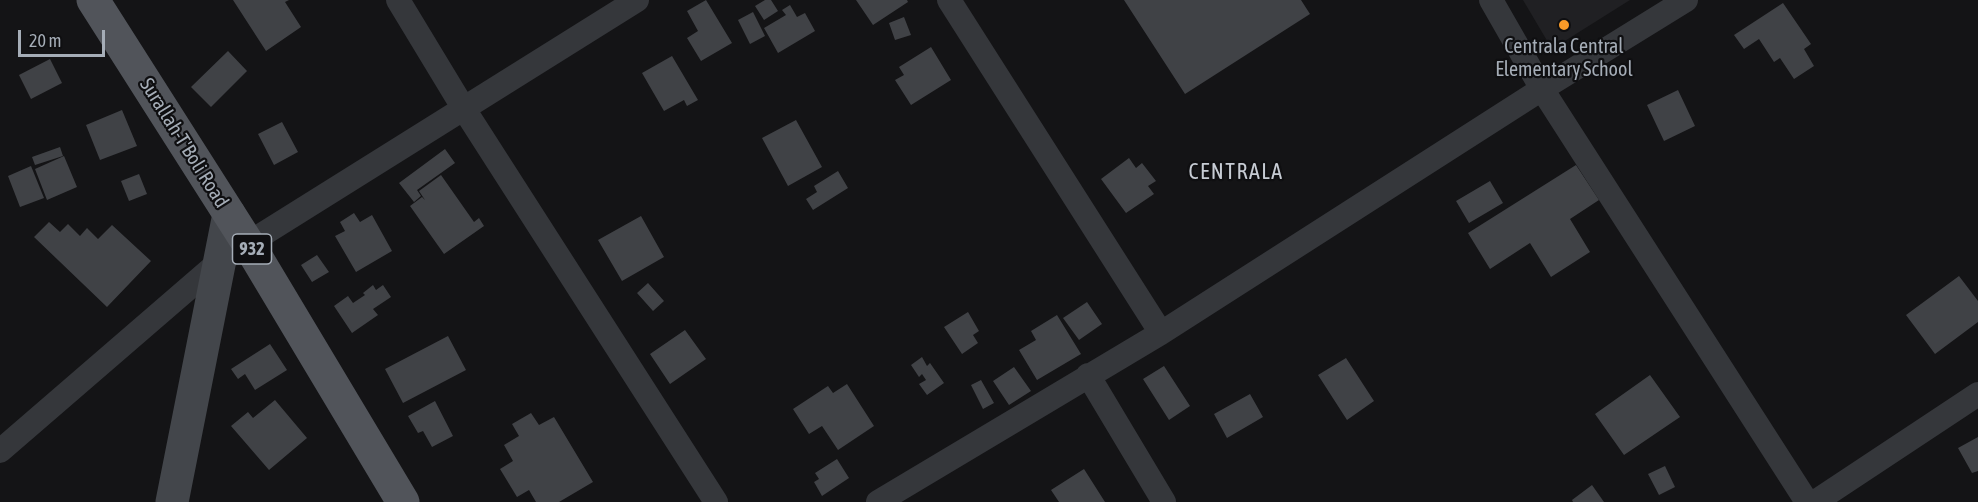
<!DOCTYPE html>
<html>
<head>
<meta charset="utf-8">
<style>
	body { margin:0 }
	#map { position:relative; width:1978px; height:502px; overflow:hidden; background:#141416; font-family:"Asap Condensed",sans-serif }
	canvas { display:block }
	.scale { position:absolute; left:18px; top:30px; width:87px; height:27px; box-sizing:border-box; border:3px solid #a5adb7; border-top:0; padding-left:8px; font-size:18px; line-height:21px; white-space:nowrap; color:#a5adb7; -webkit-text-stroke:4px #0f0f11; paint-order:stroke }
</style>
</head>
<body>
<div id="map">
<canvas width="1978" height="502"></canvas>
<div class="scale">20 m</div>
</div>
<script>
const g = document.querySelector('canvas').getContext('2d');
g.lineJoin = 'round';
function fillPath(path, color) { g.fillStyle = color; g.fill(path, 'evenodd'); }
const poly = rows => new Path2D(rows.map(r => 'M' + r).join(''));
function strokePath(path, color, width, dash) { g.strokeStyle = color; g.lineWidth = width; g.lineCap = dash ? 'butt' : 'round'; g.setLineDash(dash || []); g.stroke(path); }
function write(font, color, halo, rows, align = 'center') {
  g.font = font + ' "Asap Condensed",sans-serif'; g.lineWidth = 4.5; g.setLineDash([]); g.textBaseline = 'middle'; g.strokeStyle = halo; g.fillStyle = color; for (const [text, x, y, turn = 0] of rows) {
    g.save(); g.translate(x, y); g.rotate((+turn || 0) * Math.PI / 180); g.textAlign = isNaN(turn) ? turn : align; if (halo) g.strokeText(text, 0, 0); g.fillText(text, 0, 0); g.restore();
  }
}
fillPath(poly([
	[1523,0,1630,0,1552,49]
]), '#202023');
fillPath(poly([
	[233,0,289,0,285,2,301,27,266,51],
	[706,0,732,43,701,61,687,38,698,31,687,11],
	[765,0,771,0,778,11,764,20,755,6],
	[856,0,907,0,908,2,873,25],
	[1124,0,1301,0,1310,14,1185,94],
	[1783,3,1811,44,1804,49,1814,66,1794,79,1780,58,1774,62,1759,39,1744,49,1734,35],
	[790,5,797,17,805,13,815,31,778,53,764,28,786,15,782,10],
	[753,12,765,36,750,44,738,20],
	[904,17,911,35,895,40,889,23],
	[931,47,951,80,911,105,895,80,904,75,899,67],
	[228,51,247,71,211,107,191,87],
	[672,56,698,100,687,106,684,100,664,111,642,73],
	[50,59,62,83,31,99,19,75],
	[1678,90,1695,126,1664,141,1647,105],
	[122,110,137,146,100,160,86,125],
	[796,120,822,167,788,186,762,138],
	[282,122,298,152,274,165,258,134],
	[60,147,63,156,35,165,32,157],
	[445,149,455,163,417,190,421,196,414,202,399,183],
	[64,156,77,187,47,200,35,169],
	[1129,158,1136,168,1142,163,1156,181,1148,186,1154,194,1126,213,1101,179],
	[1576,165,1599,200,1570,219,1590,252,1551,277,1530,243,1490,269,1468,233],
	[31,166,44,198,20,207,8,176],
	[838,171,848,188,813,210,806,199,817,192,814,186],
	[139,174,147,194,129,201,121,181],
	[441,175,474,222,479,218,484,226,444,254,410,206,422,197,425,200,419,191],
	[1490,181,1503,203,1469,223,1456,201],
	[354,213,360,222,372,215,392,251,356,272,335,236,345,231,340,222],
	[641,216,664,257,622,281,598,240],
	[49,222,60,232,68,224,80,236,87,228,98,239,112,225,151,261,107,307,34,237],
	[317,255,329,272,312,282,301,265],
	[1959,276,1978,301,1978,322,1935,354,1906,315],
	[648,283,664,301,653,311,637,293],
	[373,285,376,290,383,285,391,297,373,309,378,315,352,333,334,306,348,296,353,303,365,295,363,293],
	[1087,302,1102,324,1079,340,1063,318],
	[968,312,979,331,973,335,978,343,962,354,944,327],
	[1057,315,1081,354,1037,380,1019,350,1036,340,1031,331],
	[685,330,706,359,670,384,650,354],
	[448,336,466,370,403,403,385,369],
	[270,344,287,370,255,390,245,374,238,379,231,369],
	[922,357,927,366,930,363,944,383,927,395,919,384,926,380,922,374,919,377,911,365],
	[1346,358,1374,401,1347,420,1318,375],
	[1164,366,1190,406,1169,420,1143,379],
	[1014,367,1031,391,1009,405,993,381],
	[1650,375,1680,417,1624,455,1595,414],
	[981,380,994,403,983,409,971,385],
	[847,384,874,426,838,450,822,426,809,434,793,409,828,386,833,393],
	[1250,394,1263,417,1227,438,1214,414],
	[275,400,307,438,269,470,231,426,248,412,253,418],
	[435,401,453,436,432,447,423,431,418,433,408,416],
	[531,413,539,425,554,417,593,482,559,502,536,502,529,490,517,497,500,469,513,461,504,445,519,436,512,424],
	[1978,437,1978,471,1972,473,1958,448],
	[837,459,849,478,822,496,814,482,819,479,815,473],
	[1665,466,1675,487,1659,495,1648,474],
	[1084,469,1105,502,1059,502,1051,490],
	[1592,485,1604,502,1573,502,1572,500]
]), '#404246');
strokePath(poly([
	[398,0,464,109,716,502],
	[949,0,1161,333],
	[1491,0,1542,89,1807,502],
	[1088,375,1164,502],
	[0,451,220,261,637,0],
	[878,502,1161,333,1542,89,1686,0],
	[1815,502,1978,394]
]), '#35373b', 24);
strokePath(poly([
	[172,502,229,214]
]), '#43464b', 33);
strokePath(poly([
	[93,0,249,245,403,502]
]), '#51545a', 33);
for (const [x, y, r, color] of [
	[1564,25,6,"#fa9b28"]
]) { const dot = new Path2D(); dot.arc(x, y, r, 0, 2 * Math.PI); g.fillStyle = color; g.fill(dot); strokePath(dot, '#0f0f11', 2); }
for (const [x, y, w] of [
	[252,249,39]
]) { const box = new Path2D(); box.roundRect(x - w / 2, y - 15, w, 30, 4.5); g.fillStyle = '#0f0f11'; g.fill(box); strokePath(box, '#a5adb7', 1.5); }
write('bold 18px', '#a5adb7', null, [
	["932",252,249]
]);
write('20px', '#a5adb7', '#0f0f11', [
	["Centrala Central",1564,47],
	["Elementary School",1564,70]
]);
write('20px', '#a5adb7', '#0f0f11', [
	["Surallah-T'Boli Road",184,143,58]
]);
g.letterSpacing = '1.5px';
write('22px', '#c6cbd3', '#0f0f11', [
	["CENTRALA",1236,172]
]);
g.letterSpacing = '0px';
</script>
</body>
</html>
